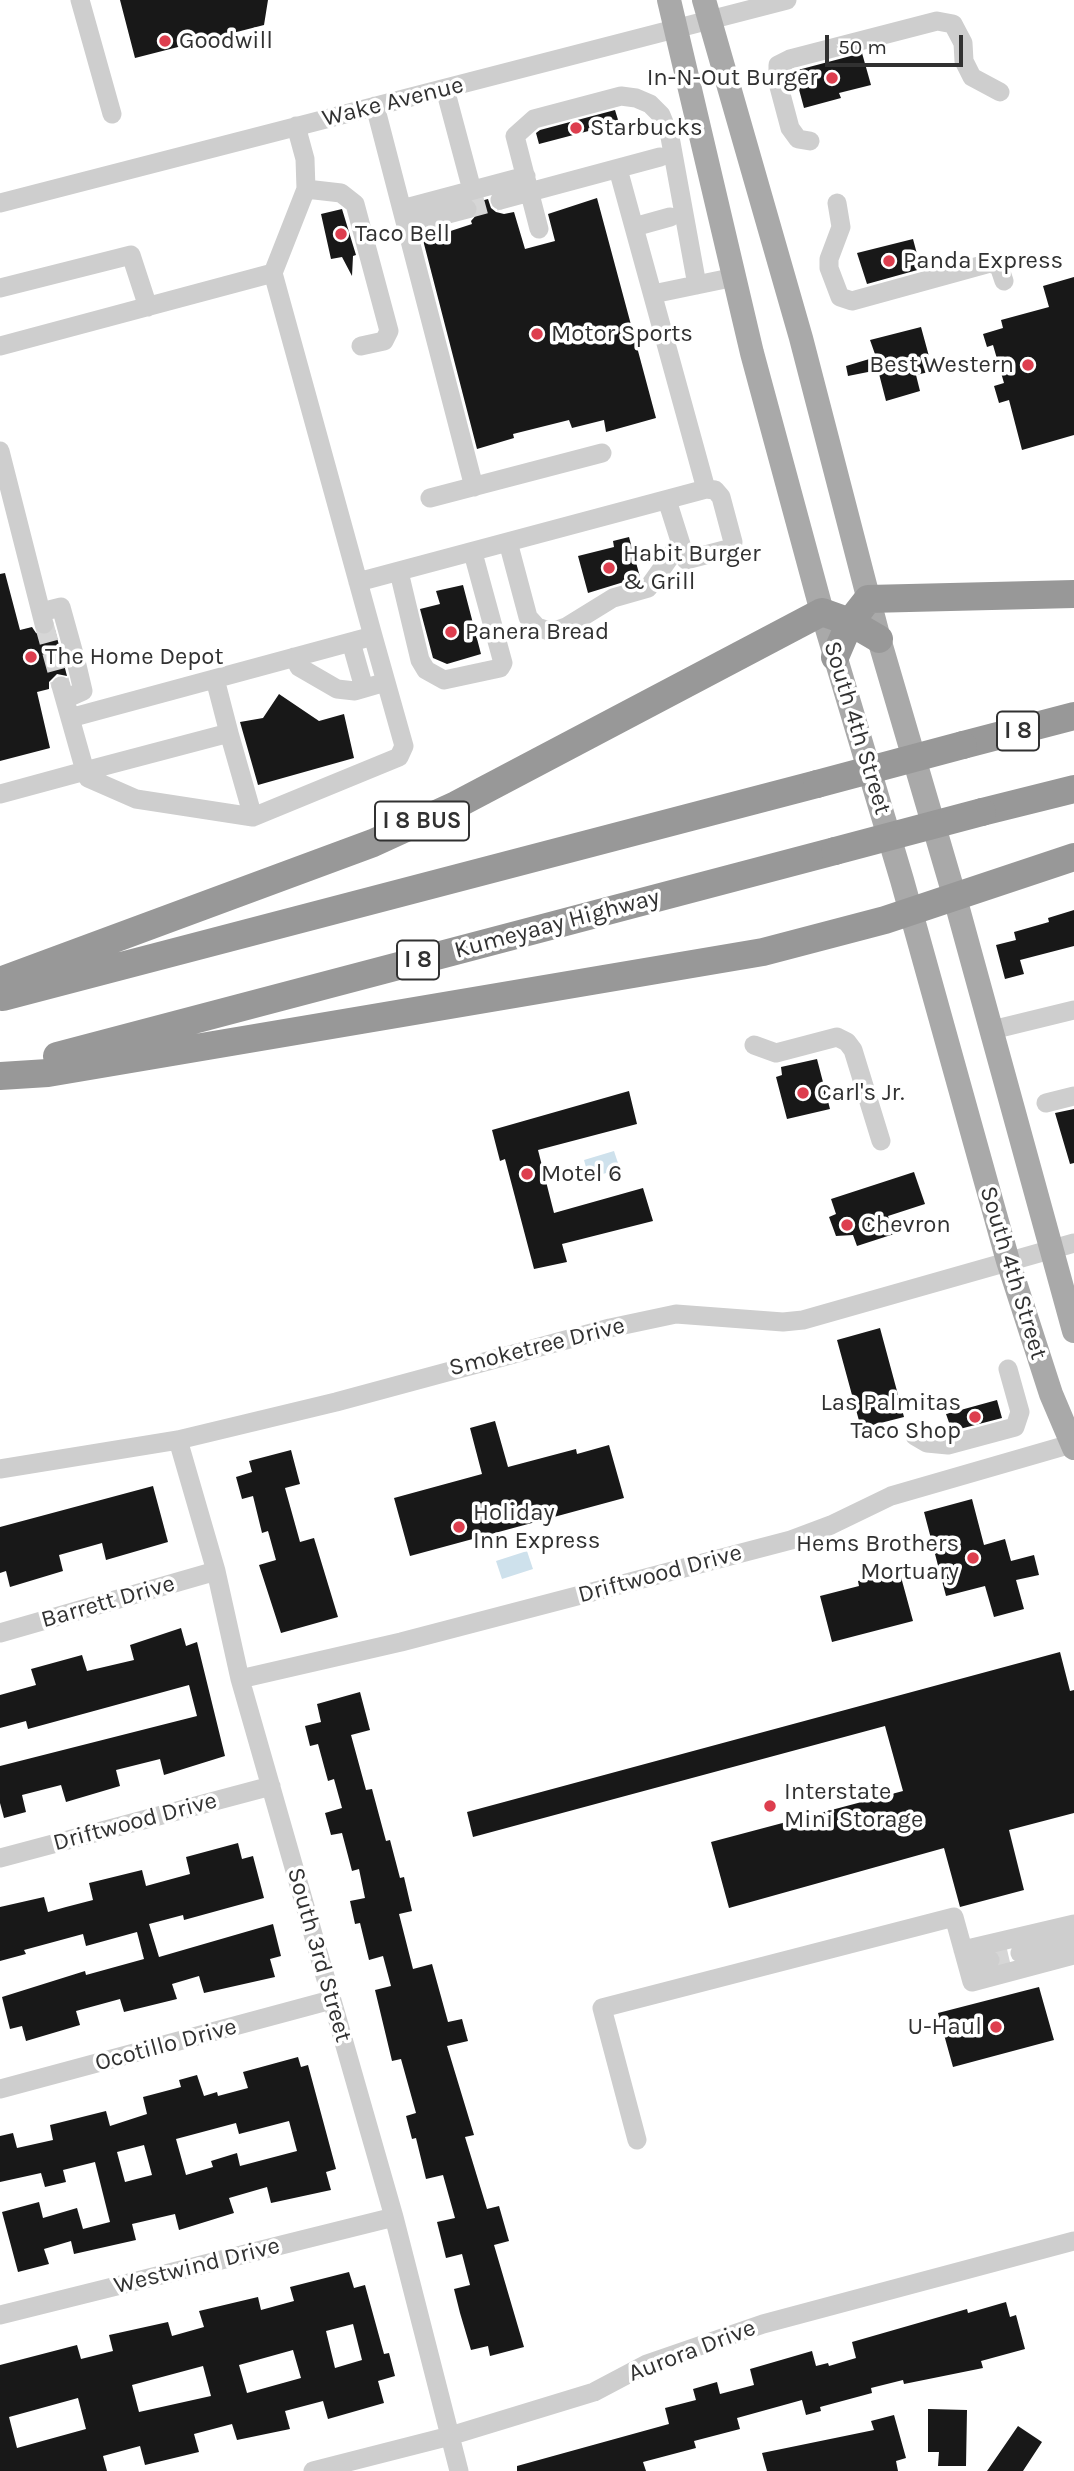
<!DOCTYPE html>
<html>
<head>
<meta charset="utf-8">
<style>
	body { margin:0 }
	#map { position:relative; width:1074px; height:2471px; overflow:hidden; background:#fff; font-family:Karla,sans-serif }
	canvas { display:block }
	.scale { position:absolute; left:825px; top:35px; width:138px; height:32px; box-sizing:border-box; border:4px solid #313131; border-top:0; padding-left:9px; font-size:21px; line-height:24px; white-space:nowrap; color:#313131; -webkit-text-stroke:5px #fff; paint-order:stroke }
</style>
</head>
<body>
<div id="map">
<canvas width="1074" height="2471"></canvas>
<div class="scale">50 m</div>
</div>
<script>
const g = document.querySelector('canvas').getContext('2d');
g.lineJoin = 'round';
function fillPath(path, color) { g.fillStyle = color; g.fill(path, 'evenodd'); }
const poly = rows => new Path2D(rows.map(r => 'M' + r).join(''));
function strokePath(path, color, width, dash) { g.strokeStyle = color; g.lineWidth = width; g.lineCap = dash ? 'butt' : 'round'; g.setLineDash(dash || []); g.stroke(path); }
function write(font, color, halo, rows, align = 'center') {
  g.font = font + ' Karla,sans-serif'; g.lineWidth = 7; g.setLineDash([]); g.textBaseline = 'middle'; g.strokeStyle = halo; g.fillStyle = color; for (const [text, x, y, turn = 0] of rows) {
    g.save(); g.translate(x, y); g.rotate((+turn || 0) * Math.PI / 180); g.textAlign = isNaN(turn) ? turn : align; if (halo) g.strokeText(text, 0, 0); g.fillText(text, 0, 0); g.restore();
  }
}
fillPath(poly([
	[614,1151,620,1169,589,1178,584,1160],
	[527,1551,533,1569,502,1579,496,1561]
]), '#cee1ec');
fillPath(poly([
	[120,0,268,0,264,25,135,58],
	[862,53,871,85,839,93,841,98,804,108,794,71],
	[615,110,619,123,539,144,536,133,540,130],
	[597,198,656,418,606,432,604,420,572,428,569,420,513,434,514,438,477,449,423,240,472,224,471,221,479,212,477,202,488,199,491,208,496,212,504,214,514,212,525,249,555,241,548,214],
	[342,209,356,255,353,256,352,276,342,257,331,259,321,214],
	[913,239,921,269,867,284,857,253],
	[1074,277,1074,435,1022,450,1009,400,999,403,994,386,1004,383,993,345,987,347,983,334,1003,328,1001,320,1049,307,1043,286],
	[921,327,933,371,916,375,920,391,886,401,878,370,848,376,846,366,876,357,870,340],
	[629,537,640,577,588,593,578,556,614,547,613,541],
	[5,573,20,630,32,627,36,633,46,636,55,630,67,676,57,674,49,682,49,689,37,692,50,748,0,761,0,574],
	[463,585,481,654,447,664,433,658,420,609,440,604,436,591],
	[279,694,319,721,344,714,354,758,258,785,240,722,263,718],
	[1074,910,1074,946,1020,960,1024,974,1005,979,996,945,1016,940,1014,932,1049,922,1048,918],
	[817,1059,830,1109,787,1119,776,1077,782,1075,781,1067],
	[629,1091,637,1124,538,1150,554,1213,643,1188,653,1221,562,1244,567,1262,534,1269,505,1159,500,1161,492,1130],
	[1074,1109,1074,1163,1070,1164,1055,1113],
	[914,1172,925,1204,888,1216,894,1234,857,1246,853,1235,836,1236,829,1217,836,1214,831,1199],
	[880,1328,904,1417,861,1428,837,1340],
	[997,1400,1002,1418,952,1431,946,1414],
	[495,1421,508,1467,576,1449,577,1454,609,1445,624,1498,410,1556,394,1498,482,1474,470,1428],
	[291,1450,300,1484,285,1488,300,1542,314,1538,338,1617,281,1633,259,1565,276,1560,268,1531,262,1533,253,1496,242,1499,236,1477,252,1472,249,1461],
	[153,1486,168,1542,106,1560,102,1543,59,1555,63,1571,10,1587,6,1571,0,1573,0,1527],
	[972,1499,984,1545,1005,1539,1011,1561,1034,1555,1039,1575,1016,1580,1024,1609,994,1617,985,1586,946,1596,924,1512],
	[898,1566,913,1621,832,1642,820,1596,859,1586,858,1581,866,1579,865,1575],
	[181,1628,186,1646,197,1642,225,1756,164,1775,160,1759,116,1770,120,1786,66,1802,61,1785,22,1795,26,1812,4,1818,0,1803,0,1766,197,1716,189,1685,28,1729,26,1721,0,1728,0,1695,36,1685,31,1669,82,1655,87,1671,134,1660,130,1645],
	[1060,1652,1070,1691,1074,1690,1074,1813,1009,1830,1024,1890,960,1907,944,1848,729,1908,711,1842,903,1791,885,1726,473,1837,467,1812],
	[360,1692,370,1730,351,1735,366,1790,372,1789,386,1841,390,1840,400,1878,404,1877,412,1911,399,1914,413,1969,432,1964,448,2022,462,2019,468,2041,447,2046,474,2135,465,2137,487,2209,499,2206,509,2241,494,2245,524,2347,490,2356,488,2346,471,2350,460,2313,454,2289,470,2285,462,2254,446,2258,437,2222,455,2218,443,2175,426,2179,416,2138,412,2139,406,2116,416,2113,401,2059,392,2061,375,1990,391,1986,383,1956,369,1960,360,1923,355,1924,350,1901,365,1898,359,1869,352,1871,342,1833,331,1835,325,1813,342,1808,334,1779,328,1781,318,1744,310,1746,305,1726,321,1722,317,1704],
	[238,1843,242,1859,253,1856,264,1898,184,1920,183,1915,149,1924,159,1957,273,1924,281,1956,270,1959,275,1977,204,1993,199,1976,172,1984,177,1999,124,2012,120,1999,76,2011,80,2025,26,2041,22,2026,10,2029,2,1997,85,1971,86,1975,144,1959,137,1932,86,1946,83,1934,24,1950,26,1954,0,1961,0,1907,44,1897,48,1912,66,1907,93,1900,89,1883,142,1870,146,1886,190,1874,186,1857],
	[1039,1987,1054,2040,953,2067,938,2013],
	[298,2057,301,2067,308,2065,336,2169,326,2172,331,2190,271,2203,267,2187,229,2198,234,2213,179,2230,175,2214,132,2224,136,2240,74,2254,71,2241,44,2249,49,2264,18,2272,2,2212,39,2202,43,2218,77,2208,83,2229,110,2222,95,2162,63,2170,66,2182,45,2187,41,2173,0,2182,0,2136,13,2133,17,2148,53,2140,50,2125,106,2111,110,2126,147,2114,143,2097,181,2087,179,2080,197,2075,204,2096,217,2092,218,2096,248,2088,243,2072],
	[289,2121,297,2151,240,2166,237,2153,211,2161,213,2167,186,2175,176,2139,236,2123,239,2134],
	[144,2145,152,2175,125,2182,117,2152],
	[349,2272,354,2288,365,2285,384,2354,389,2353,395,2376,378,2381,384,2403,328,2419,323,2401,285,2411,290,2429,237,2440,232,2424,194,2434,199,2452,145,2465,140,2446,103,2456,107,2471,0,2471,0,2365,77,2345,81,2359,113,2351,109,2335,168,2322,172,2336,204,2327,199,2311,258,2297,261,2310,294,2301,290,2287],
	[353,2324,362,2360,335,2368,326,2331],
	[293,2350,301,2378,247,2393,239,2365],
	[203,2366,211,2396,139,2412,132,2385],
	[78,2398,86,2429,17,2448,9,2417],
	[1006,2302,1010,2317,1016,2315,1025,2349,981,2361,983,2368,904,2384,903,2380,871,2388,872,2393,820,2407,821,2411,806,2415,802,2400,737,2418,740,2429,694,2441,696,2448,643,2462,646,2471,517,2471,517,2466,669,2424,665,2408,696,2400,693,2389,717,2382,720,2394,754,2385,750,2369,812,2351,816,2366,828,2363,829,2366,856,2358,852,2342,967,2309,968,2313],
	[928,2409,967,2410,966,2466,938,2466,939,2452,928,2452],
	[894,2415,906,2458,896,2461,898,2471,767,2471,762,2453,874,2430,871,2421],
	[1018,2426,1042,2442,1023,2471,987,2471]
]), '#181818');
strokePath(poly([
	[467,209,500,200],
	[44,624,61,686],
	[990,1960,1020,1953]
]), '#d6d6d6', 19, [19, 10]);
strokePath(poly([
	[80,0,112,114],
	[445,89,472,190],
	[375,106,474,487],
	[810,141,798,139,790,128,778,83,778,65,790,59,937,21,953,24,963,43,964,61,972,77,1000,92],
	[618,169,706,489],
	[306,189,341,193,355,204,389,331,384,341,361,346],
	[500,200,660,157],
	[0,203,787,0],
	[837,203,841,227,829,259,829,268,840,297,852,301,990,263,999,266,1004,281],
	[402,209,526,176],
	[406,225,467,209],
	[634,227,670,217],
	[539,229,515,136,534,119,621,96,636,98,650,104,661,115,670,137,697,285],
	[0,288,131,255,148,307],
	[653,294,735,277],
	[0,346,273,273],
	[0,451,44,624],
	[430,498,602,453],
	[508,542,528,617,537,627,552,632,566,627,613,598,648,588,675,550,681,548],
	[399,572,420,660,426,670,444,680,500,668,503,663,473,553],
	[358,582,706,489,715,490,721,497,733,542,732,548,686,560,667,500],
	[41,612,61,607,76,661,83,691,65,699],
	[351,642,364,688],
	[294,657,299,667,337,689,355,691,386,682],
	[215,679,229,733,85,771,88,778,136,799,253,817,399,757,404,746,373,636],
	[70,718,373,636,273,273,306,189,305,159,296,126],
	[229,733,253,817],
	[0,794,85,771,61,686],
	[992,1030,1074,1010],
	[754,1045,776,1053,837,1037,847,1042,853,1050,881,1141],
	[1046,1103,1074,1096],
	[915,1436,927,1443,948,1445,1015,1427,1020,1412,1008,1369],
	[178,1440,216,1571,240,1679,394,2217,459,2471],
	[0,1469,178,1440,336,1402,610,1328,676,1314,783,1322,803,1320,1074,1243],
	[0,1633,216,1571],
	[240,1679,401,1642,791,1540,831,1525,891,1496,1071,1444],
	[0,1858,271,1786],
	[963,1950,1074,1924],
	[1020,1953,1074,1939],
	[968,1966,990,1960],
	[0,2089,331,2000],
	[637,2140,602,2008,954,1917,972,1982,1074,1955],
	[0,2315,394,2217],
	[313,2471,450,2436,594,2392,647,2364,763,2324,1074,2241]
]), '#cecece', 19);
strokePath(poly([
	[669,0,752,353,822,612,902,880,1008,1261,1051,1394,1074,1448],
	[704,0,801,338,879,639,955,898,1074,1331]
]), '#a9a9a9', 24);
strokePath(poly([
	[835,657,850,622,868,599,1074,594],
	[963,745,1074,716],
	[982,812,1074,789],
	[0,981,373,843,456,805,822,612,850,622,879,639],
	[3,997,817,784],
	[57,1056,835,851],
	[0,1076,48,1073,763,952,885,920,1074,857]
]), '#989898', 28);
strokePath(poly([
	[817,784,963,745],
	[835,851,982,812]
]), '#989898', 28);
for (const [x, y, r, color] of [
	[165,41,7,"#dd3e4e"],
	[832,78,7,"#dd3e4e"],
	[576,128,7,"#dd3e4e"],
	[341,234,7,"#dd3e4e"],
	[889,261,7,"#dd3e4e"],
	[537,334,7,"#dd3e4e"],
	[1028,365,7,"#dd3e4e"],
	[609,568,7,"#dd3e4e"],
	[451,632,7,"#dd3e4e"],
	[31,657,7,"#dd3e4e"],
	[803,1093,7,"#dd3e4e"],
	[527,1174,7,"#dd3e4e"],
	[847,1225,7,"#dd3e4e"],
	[975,1417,7,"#dd3e4e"],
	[459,1527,7,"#dd3e4e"],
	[973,1558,7,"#dd3e4e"],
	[770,1806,7,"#dd3e4e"],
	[996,2027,7,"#dd3e4e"]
]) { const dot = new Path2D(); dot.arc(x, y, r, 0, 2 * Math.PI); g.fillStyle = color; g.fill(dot); strokePath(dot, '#fff', 2.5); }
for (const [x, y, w] of [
	[1018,731,42],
	[422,821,94],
	[418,960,42]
]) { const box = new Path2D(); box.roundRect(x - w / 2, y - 19.5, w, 39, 5); g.fillStyle = '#fff'; g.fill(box); strokePath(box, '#313131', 2); }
write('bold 23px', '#313131', null, [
	["I 8",1018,731],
	["I 8 BUS",422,821],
	["I 8",418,960]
]);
write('24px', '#313131', '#fff', [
	["Goodwill",179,41],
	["In-N-Out Burger",818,78,"right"],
	["Starbucks",590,128],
	["Taco Bell",355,234],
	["Panda Express",903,261],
	["Motor Sports",551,334],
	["Best Western",1014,365,"right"],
	["Habit Burger",623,554],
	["& Grill",623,582],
	["Panera Bread",465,632],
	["The Home Depot",45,657],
	["Carl's Jr.",817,1093],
	["Motel 6",541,1174],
	["Chevron",861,1225],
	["Las Palmitas",961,1403,"right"],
	["Taco Shop",961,1431,"right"],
	["Holiday",473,1513],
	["Inn Express",473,1541],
	["Hems Brothers",959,1544,"right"],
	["Mortuary",959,1572,"right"],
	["Interstate",784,1792],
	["Mini Storage",784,1820],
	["U-Haul",982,2027,"right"]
], 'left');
write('24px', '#313131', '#fff', [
	["Wake Avenue",393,102,-14],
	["South 4th Street",857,728,73],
	["Kumeyaay Highway",557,924,-15],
	["South 4th Street",1013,1273,73],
	["Smoketree Drive",537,1347,-14],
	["Driftwood Drive",660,1574,-15],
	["Barrett Drive",108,1602,-16],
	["Driftwood Drive",135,1822,-15],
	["South 3rd Street",319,1955,74],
	["Ocotillo Drive",166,2045,-15],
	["Westwind Drive",197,2266,-14],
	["Aurora Drive",692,2351,-21]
]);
</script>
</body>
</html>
